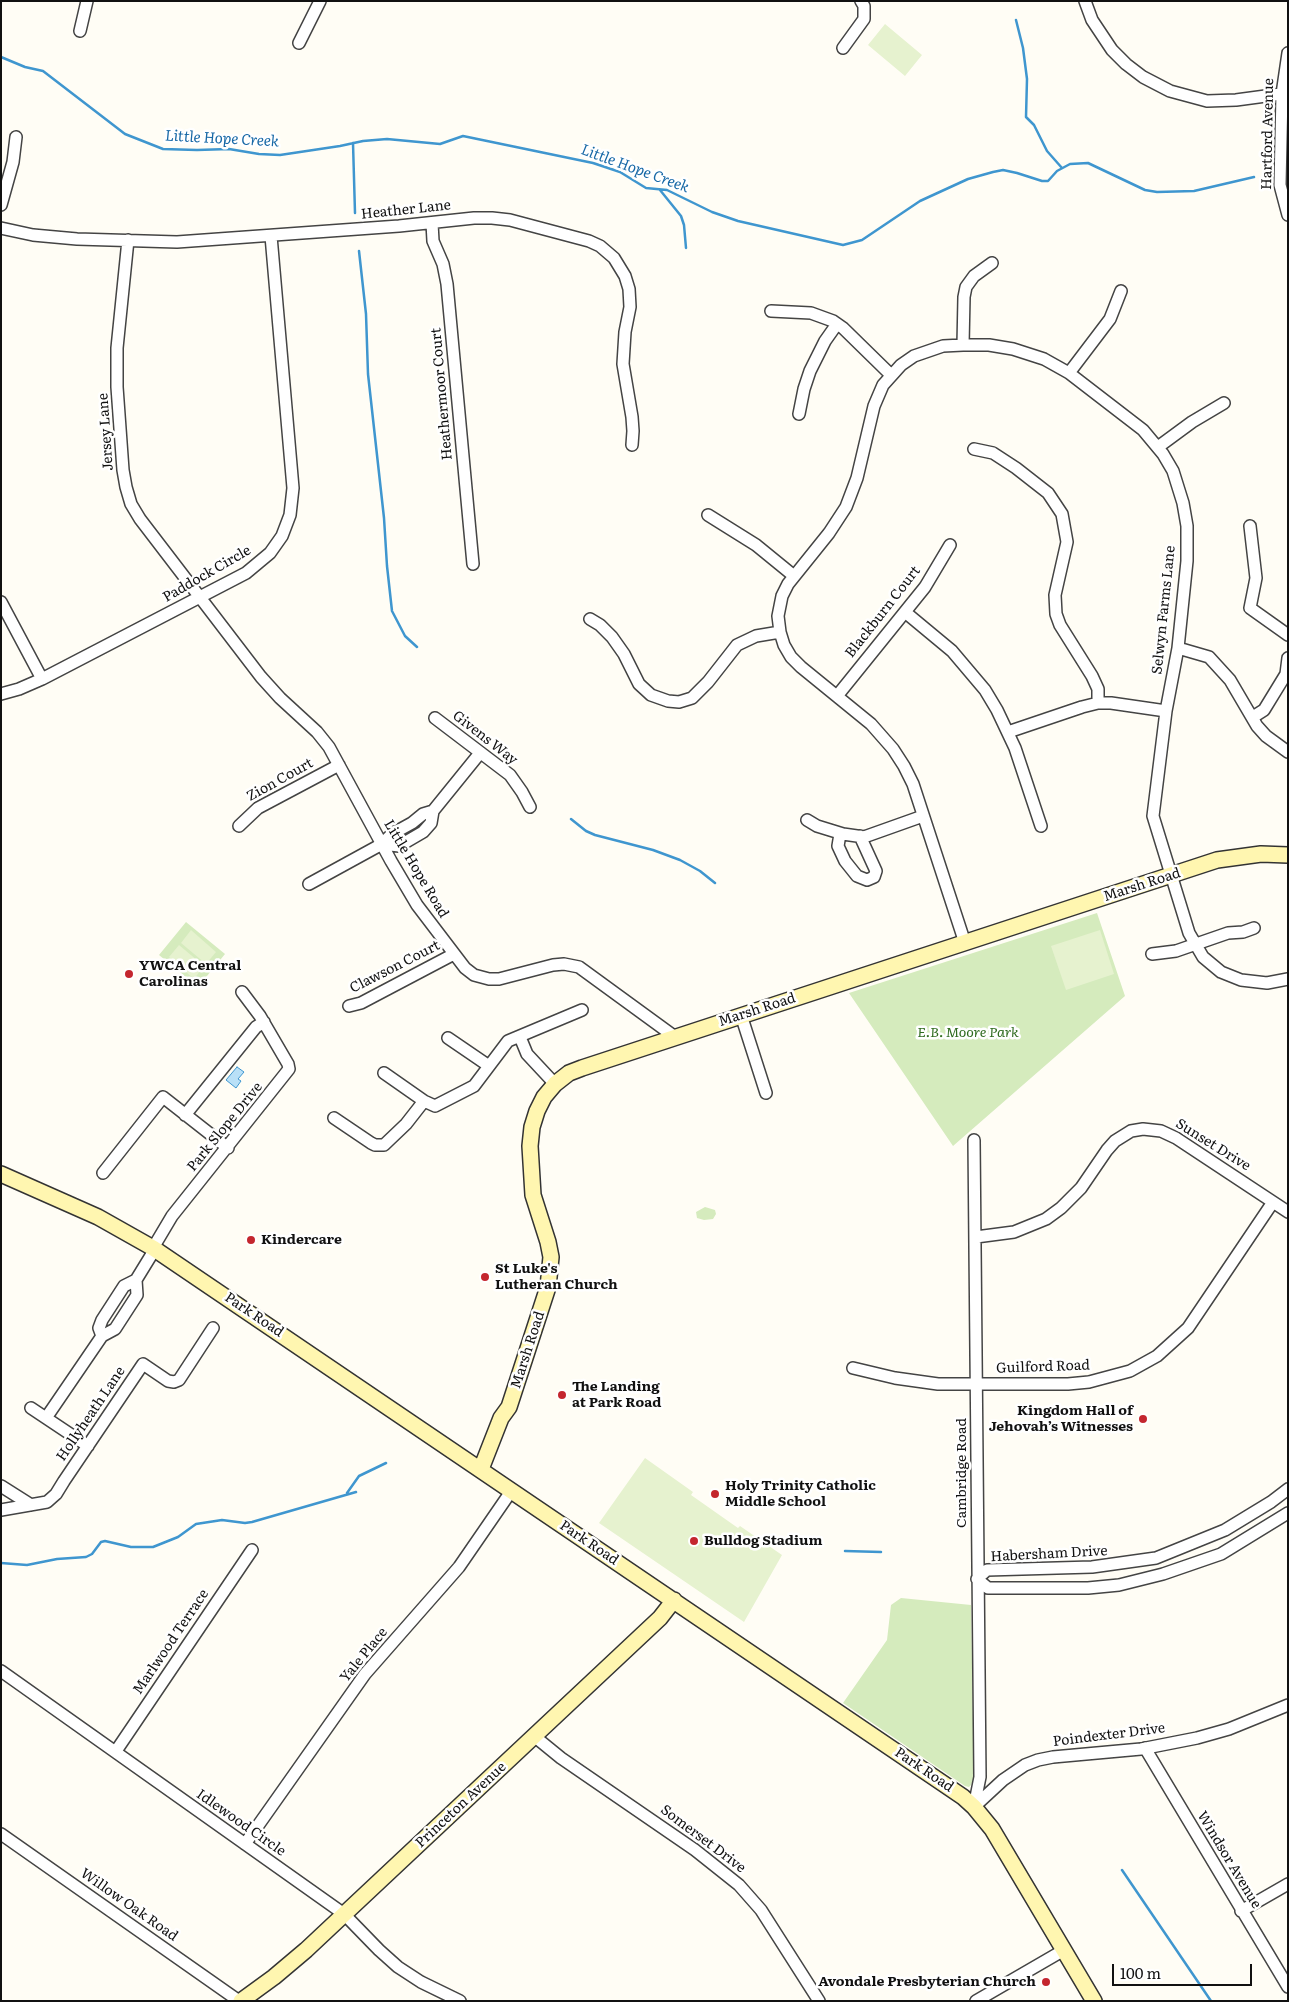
<!DOCTYPE html>
<html>
<head>
<meta charset="utf-8">
<style>
	body { margin:0 }
	#map { position:relative; width:1289px; height:2002px; overflow:hidden; background:#fffdf5; font-family:Literata,serif }
	canvas { display:block }
	.frame { position:absolute; inset:0; border:2px solid #111; pointer-events:none }
	.scale { position:absolute; left:1112px; top:1964px; width:140px; height:22px; box-sizing:border-box; border:2px solid #111; border-top:0; padding-left:6px; font-size:15px; line-height:18px; white-space:nowrap; color:#111; -webkit-text-stroke:4px #fff; paint-order:stroke }
</style>
</head>
<body>
<div id="map">
<canvas width="1289" height="2002"></canvas>
<div class="frame"></div>
<div class="scale">100 m</div>
</div>
<script>
const g = document.querySelector('canvas').getContext('2d');
g.lineJoin = 'round';
function fillPath(path, color) { g.fillStyle = color; g.fill(path, 'evenodd'); }
const poly = rows => new Path2D(rows.map(r => 'M' + r).join(''));
function strokePath(path, color, width, dash) { g.strokeStyle = color; g.lineWidth = width; g.lineCap = dash ? 'butt' : 'round'; g.setLineDash(dash || []); g.stroke(path); }
function write(font, color, halo, rows, align = 'center') {
  g.font = font + ' Literata,serif'; g.lineWidth = 5; g.setLineDash([]); g.textBaseline = 'middle'; g.strokeStyle = halo; g.fillStyle = color; for (const [text, x, y, turn = 0] of rows) {
    g.save(); g.translate(x, y); g.rotate((+turn || 0) * Math.PI / 180); g.textAlign = isNaN(turn) ? turn : align; if (halo) g.strokeText(text, 0, 0); g.fillText(text, 0, 0); g.restore();
  }
}
fillPath(poly([
	[1097,913,1125,996,953,1146,849,993],
	[186,922,225,954,198,987,159,955],
	[705,1207,715,1210,716,1214,713,1219,704,1220,697,1218,696,1212],
	[901,1598,971,1605,974,1776,971,1785,969,1787,965,1786,843,1703,887,1640,891,1605]
]), '#d5ebbd');
fillPath(poly([
	[885,24,922,55,905,76,868,45],
	[191,930,216,952,206,964,181,943],
	[1100,930,1114,974,1066,990,1051,946],
	[179,945,204,966,194,979,169,957],
	[645,1458,693,1492,691,1495,738,1528,740,1526,782,1555,744,1622,599,1523]
]), '#e6f2cf');
const water = poly([
	[237,1067,244,1072,238,1079,241,1081,236,1088,226,1080,237,1067]
]);
fillPath(water, '#b9e0f7');
strokePath(water, '#3f96cf', 1);
strokePath(poly([
	[1016,20,1023,48,1027,79,1026,117,1034,125,1047,151,1062,168],
	[1,57,25,67,43,71,125,134,163,149,197,150,229,149,259,154,280,155,340,146,363,141,387,139,440,144,463,136,593,163,620,172,646,188,667,190,712,212,738,221,843,245,862,240,920,201,968,179,993,172,1003,170,1017,173,1042,181,1048,181,1057,171,1070,164,1088,163,1145,190,1157,192,1194,191,1254,177],
	[353,143,355,213],
	[660,190,681,216,684,225,686,248],
	[359,251,366,314,368,374,384,518,387,566,392,611,405,636,417,647],
	[571,819,586,831,595,835,653,850,680,860,700,871,715,883],
	[347,1493,359,1476,386,1463],
	[845,1551,881,1552],
	[1,1563,27,1565,57,1559,86,1557,92,1554,101,1542,105,1541,131,1547,153,1547,178,1537,196,1524,222,1520,245,1523,252,1522,356,1492],
	[1122,1870,1211,2001]
]), '#3f96cf', 2.5);
const street = poly([
	[1085,1,1092,20,1112,50,1126,64,1143,77,1170,91,1207,101,1236,100,1288,93],
	[80,31,87,1],
	[299,43,320,1],
	[843,48,864,19,864,6,861,1],
	[1288,53,1282,94,1280,185,1288,215],
	[1,205,13,162,16,137],
	[432,223,433,241,443,264,447,284,473,564],
	[1,228,33,235,77,239,177,242,399,226,474,218,492,218,510,220,589,241,600,246,614,258,625,276,629,289,630,307,625,332,623,364,632,417,633,431,632,445],
	[128,240,117,348,117,387,123,470,126,487,131,504,140,519,261,677,280,698,317,732,329,747,391,861,417,905,465,968,474,975,489,979,499,979,553,965,564,964,579,967,675,1037],
	[771,311,811,313,833,321,843,328,891,375],
	[963,345,964,297,966,287,974,276,992,263],
	[1069,373,1110,319,1121,291],
	[799,414,804,389,810,371,825,341,837,324],
	[1158,447,1192,422,1224,403],
	[974,449,993,453,1016,468,1048,493,1062,514,1067,542,1055,595,1056,614,1060,625,1092,676,1098,689,1098,703],
	[708,515,756,545,794,576],
	[1250,526,1256,578,1250,608,1288,635],
	[1,602,42,679],
	[905,612,952,651,985,690,997,710,1015,748,1041,826],
	[590,619,600,625,612,637,624,654,639,684,651,695,668,701,679,702,692,698,708,682,737,645,756,636,780,632],
	[1178,648,1209,657,1230,680,1257,726,1266,736,1288,752],
	[1,694,19,689,42,679,246,573,270,553,282,536,290,515,293,488,271,236],
	[837,696,925,587,950,545],
	[1253,717,1264,710,1286,674,1288,658],
	[435,718,510,775,522,792,530,807],
	[1008,732,1082,707,1098,703,1111,703,1166,711],
	[433,811,480,753],
	[807,820,817,826,843,834,864,837,923,816],
	[239,826,258,808,339,765],
	[840,834,838,846,845,861,857,876,867,880,874,877,876,871,860,836],
	[309,884,382,844,392,834,412,823,423,814,433,811,431,823,423,832,399,846,382,844],
	[965,943,913,784,904,766,893,749,871,724,801,667,791,657,784,645,780,632,778,616,782,596,788,584,829,533,846,507,857,478,874,406,883,385,901,365,914,356,943,346,963,345,989,345,1013,349,1044,359,1069,373,1143,430,1163,454,1173,471,1183,503,1187,526,1187,561,1178,648,1166,711,1153,816,1189,933,1203,957,1221,972,1241,980,1267,983,1288,979],
	[1152,954,1176,951,1228,933,1243,932,1254,928],
	[349,1006,361,1003,454,954],
	[741,1015,766,1093],
	[520,1037,527,1054,555,1084],
	[448,1038,489,1066],
	[384,1073,424,1101,435,1106,474,1086,508,1041,582,1010],
	[185,1115,256,1027,264,1022],
	[334,1118,371,1143,375,1145,384,1145,406,1124,424,1101],
	[103,1173,163,1097,228,1148],
	[976,1237,1014,1232,1046,1219,1061,1208,1081,1188,1107,1150,1115,1141,1131,1131,1143,1129,1161,1131,1176,1138,1288,1212],
	[153,1248,172,1216,289,1069,288,1064,260,1016,242,992],
	[102,1336,99,1328,102,1320,124,1286,136,1280,155,1249],
	[102,1336,115,1329,137,1295,136,1280],
	[853,1368,895,1378,938,1384,1068,1384,1089,1382,1130,1371,1157,1356,1188,1328,1273,1202],
	[31,1408,88,1446],
	[46,1418,102,1336],
	[1,1486,31,1505],
	[1288,1489,1271,1502,1225,1530,1156,1558,1092,1567,987,1570,977,1579,988,1588,1088,1588,1119,1585,1163,1574,1221,1554,1288,1513],
	[1,1510,47,1502,56,1494,64,1481,143,1364,168,1381,174,1382,179,1380,213,1328],
	[1,1671,344,1914,379,1950,398,1967,421,1982,460,2001],
	[534,1736,561,1758,695,1850,739,1885,761,1910,819,2001],
	[1145,1748,1288,1987],
	[116,1751,252,1550],
	[976,1805,1003,1780,1025,1765,1038,1760,1053,1757,1141,1749,1197,1738,1229,1729,1288,1705],
	[974,1807,980,1777,974,1140],
	[1,1834,239,2001],
	[245,1844,365,1674,459,1567,512,1490],
	[1241,1911,1288,1884],
	[976,2001,1064,1950]
]);
const secondary = poly([
	[1,1174,98,1217,153,1248,963,1797,974,1807,992,1829,1094,2001],
	[481,1469,501,1418,509,1407,548,1287,551,1257,548,1242,533,1195,530,1146,532,1127,537,1111,544,1097,555,1084,569,1073,582,1068,1217,860,1261,854,1288,855],
	[241,2001,274,1977,306,1950,660,1618,674,1600]
]);
strokePath(street, '#444', 14);
strokePath(secondary, '#333', 18);
strokePath(street, '#fff', 11);
strokePath(secondary, '#fff6b0', 15);
for (const [x, y, r, color] of [
	[129,974,5,"#c4262e"],
	[251,1240,5,"#c4262e"],
	[485,1277,5,"#c4262e"],
	[562,1395,5,"#c4262e"],
	[1143,1419,5,"#c4262e"],
	[715,1494,5,"#c4262e"],
	[694,1541,5,"#c4262e"],
	[1046,1982,5,"#c4262e"]
]) { const dot = new Path2D(); dot.arc(x, y, r, 0, 2 * Math.PI); g.fillStyle = color; g.fill(dot); strokePath(dot, '#fff', 2); }
write('14px', '#111', '#fff', [
	["Hartford Avenue",1268,134,-89],
	["Heather Lane",406,210,-6],
	["Heathermoor Court",442,394,-95],
	["Jersey Lane",106,432,-94],
	["Paddock Circle",207,574,-30],
	["Selwyn Farms Lane",1164,610,-84],
	["Blackburn Court",883,612,-52],
	["Givens Way",485,738,38],
	["Zion Court",280,780,-29],
	["Little Hope Road",416,869,59],
	["Marsh Road",1142,885,-18],
	["Clawson Court",395,967,-27],
	["Marsh Road",757,1010,-18],
	["Park Slope Drive",225,1127,-51],
	["Sunset Drive",1213,1145,32],
	["Park Road",254,1315,34],
	["Marsh Road",528,1350,-72],
	["Guilford Road",1043,1367,-2],
	["Hollyheath Lane",91,1414,-56],
	["Cambridge Road",962,1473,-90],
	["Park Road",589,1543,34],
	["Habersham Drive",1049,1554,-3],
	["Marlwood Terrace",171,1642,-56],
	["Yale Place",364,1655,-51],
	["Poindexter Drive",1109,1735,-7],
	["Park Road",924,1770,34],
	["Princeton Avenue",461,1805,-43],
	["Idlewood Circle",241,1823,35],
	["Somerset Drive",703,1839,37],
	["Windsor Avenue",1229,1860,59],
	["Willow Oak Road",129,1905,35]
]);
write('bold 14px', '#111', '#fff', [
	["YWCA Central",139,966],
	["Carolinas",139,982],
	["Kindercare",261,1240],
	["St Luke's",495,1269],
	["Lutheran Church",495,1285],
	["The Landing",572,1387],
	["at Park Road",572,1403],
	["Kingdom Hall of",1133,1411,"right"],
	["Jehovah’s Witnesses",1133,1427,"right"],
	["Holy Trinity Catholic",725,1486],
	["Middle School",725,1502],
	["Bulldog Stadium",704,1541],
	["Avondale Presbyterian Church",1036,1982,"right"]
], 'left');
write('italic 14px', '#2f6b1f', '#fff', [
	["E.B. Moore Park",968,1033]
]);
write('italic 15px', '#1768a6', '#fff', [
	["Little Hope Creek",222,139,3],
	["Little Hope Creek",635,169,20]
]);
</script>
</body>
</html>
